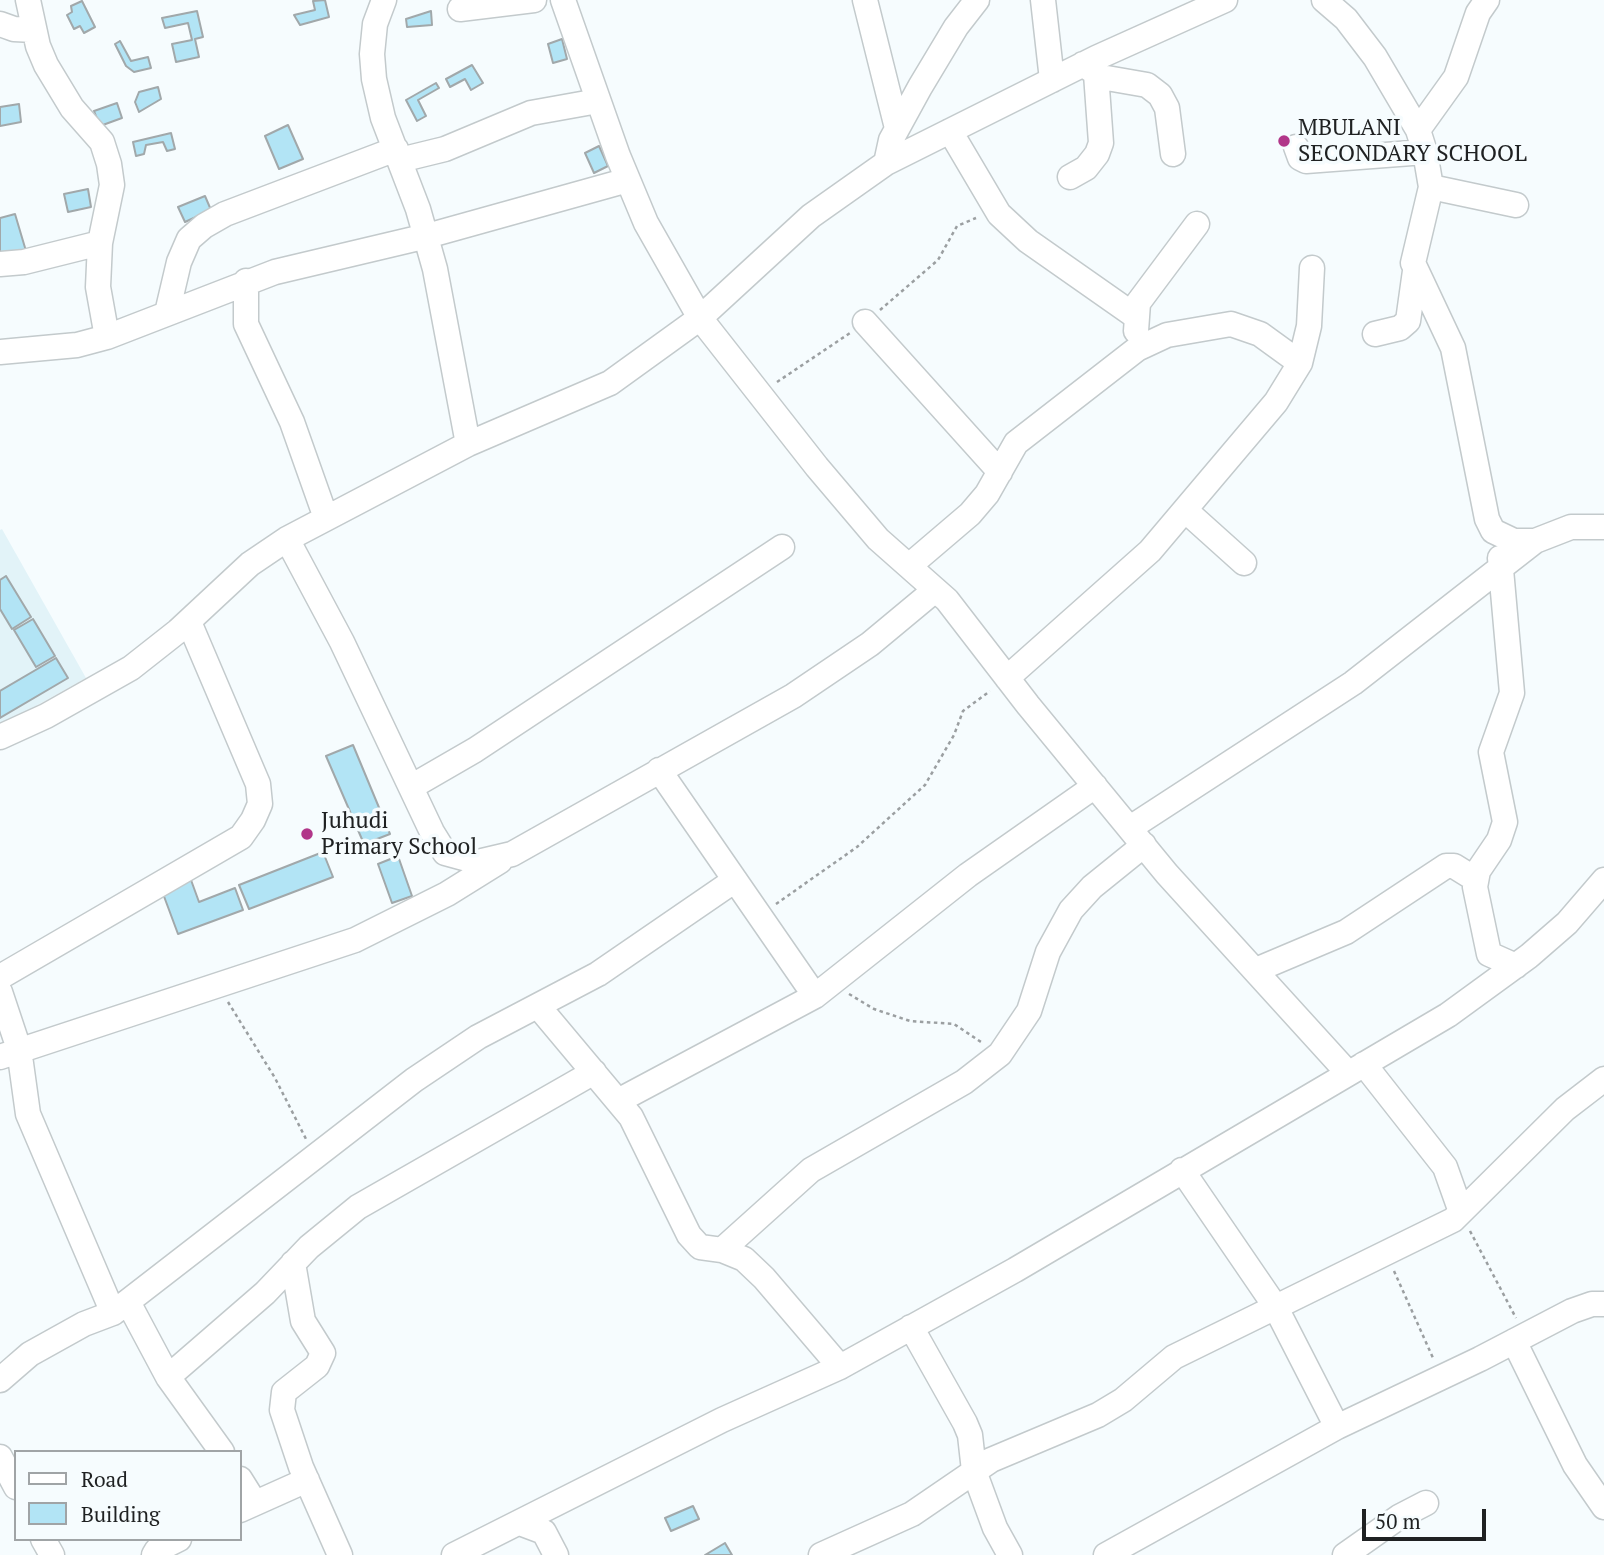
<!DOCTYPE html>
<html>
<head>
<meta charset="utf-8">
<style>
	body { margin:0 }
	#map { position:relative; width:1604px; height:1555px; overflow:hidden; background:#f6fcfe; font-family:"PT Serif",serif }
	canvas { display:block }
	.legend { position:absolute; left:14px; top:1450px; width:228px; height:91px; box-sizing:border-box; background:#f6fcfe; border:2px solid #a0a4a6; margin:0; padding:9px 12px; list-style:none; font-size:21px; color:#1f2122 }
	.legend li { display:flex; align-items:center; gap:14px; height:35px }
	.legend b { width:35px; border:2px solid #a0a4a6 }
	.scale { position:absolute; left:1362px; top:1509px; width:124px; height:32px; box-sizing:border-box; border:4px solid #1f2122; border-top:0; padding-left:9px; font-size:21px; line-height:24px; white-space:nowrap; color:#1f2122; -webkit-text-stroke:5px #f6fcfe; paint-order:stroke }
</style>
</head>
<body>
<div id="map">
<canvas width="1604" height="1555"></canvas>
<ul class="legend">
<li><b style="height:9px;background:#fff"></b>Road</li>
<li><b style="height:19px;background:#b2e4f5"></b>Building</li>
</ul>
<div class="scale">50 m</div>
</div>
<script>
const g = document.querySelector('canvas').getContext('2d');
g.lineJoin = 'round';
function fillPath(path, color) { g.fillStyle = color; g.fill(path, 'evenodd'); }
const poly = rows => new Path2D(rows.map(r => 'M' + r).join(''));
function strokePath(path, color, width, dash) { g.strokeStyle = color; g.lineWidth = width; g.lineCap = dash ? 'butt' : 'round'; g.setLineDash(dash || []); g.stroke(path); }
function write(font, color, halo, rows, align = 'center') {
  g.font = font + ' "PT Serif",serif'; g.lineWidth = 7; g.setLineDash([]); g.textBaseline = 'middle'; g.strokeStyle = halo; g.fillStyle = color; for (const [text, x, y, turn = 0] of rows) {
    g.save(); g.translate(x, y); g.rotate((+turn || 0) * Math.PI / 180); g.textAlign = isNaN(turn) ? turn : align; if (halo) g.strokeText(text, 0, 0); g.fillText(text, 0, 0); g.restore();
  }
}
fillPath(poly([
	[2,529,86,678,0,726,0,530]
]), '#e2f3f8');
const building = poly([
	[325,0,329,17,300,25,294,15,315,10,313,1,325,0],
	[82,1,95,27,84,33,80,26,74,29,67,15,72,12,71,6,82,1],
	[197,11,203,37,195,39,199,57,176,62,172,44,192,40,188,23,165,28,162,18,197,11],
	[431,11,432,25,407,27,406,19,431,11],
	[562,39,567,59,553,63,548,44,562,39],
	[120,41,131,61,148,57,151,68,134,72,126,66,115,44,120,41],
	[472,65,483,83,471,90,465,79,450,87,446,79,472,65],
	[436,83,439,88,418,100,426,116,417,121,406,100,436,83],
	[158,87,161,99,139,112,135,102,139,92,158,87],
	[117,103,122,118,100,126,94,111,117,103],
	[19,104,21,122,0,126,0,107,19,104],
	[288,125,303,159,279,169,265,136,288,125],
	[171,133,175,149,167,151,163,142,146,145,144,154,136,156,133,142,171,133],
	[599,146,608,166,594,173,585,153,599,146],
	[88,189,91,207,68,212,64,194,88,189],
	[205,196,211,210,185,222,178,207,205,196],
	[15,214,26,251,0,258,0,218,15,214],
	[6,576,31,617,12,629,0,609,0,580,6,576],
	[33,619,55,656,36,667,14,630,33,619],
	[56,658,68,678,0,718,0,691,56,658],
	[353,745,390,834,364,844,326,756,353,745],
	[323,852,333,877,249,909,239,885,323,852],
	[398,856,412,896,392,903,378,864,398,856],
	[191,880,199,902,235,888,243,910,178,934,162,891,191,880],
	[693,1506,699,1519,671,1531,665,1518,693,1506],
	[725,1543,732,1555,705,1555,725,1543]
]);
fillPath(building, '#b2e4f5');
strokePath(building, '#a1a8aa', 2);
const minor = poly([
	[28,0,38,46,46,65,72,108,102,142,109,164,112,185,100,243,98,287,107,337],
	[384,0,375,24,372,54,374,79,383,118,418,209,435,269,468,444],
	[563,0,618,156,646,223,700,318,817,467,878,539,947,600,1028,705,1167,874,1348,1073],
	[865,0,897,128],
	[1043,0,1052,80],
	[1324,0,1346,19,1375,57,1418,130,1425,152,1431,187,1413,263,1453,348,1487,519,1493,531,1514,541,1535,541,1571,527,1604,527],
	[460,9,534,0],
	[0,24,14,29,34,30],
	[1083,64,1101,77,1147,85,1160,95,1167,108,1173,154],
	[1418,130,1456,77,1478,13,1487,0],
	[950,131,999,214,1028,241,1135,316],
	[1296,147,1300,158,1306,161,1425,152],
	[400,160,445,149,531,113,598,101],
	[886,163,891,140,920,87,956,27,977,0],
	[1070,177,1086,168,1097,154,1101,143,1096,74],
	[1431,187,1516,205],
	[0,264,24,262,100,243],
	[246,281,246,324,292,422,326,518],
	[167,313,179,262,189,239,204,226,225,214,396,149],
	[865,322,1000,472],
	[1136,331,1138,303,1197,224],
	[1375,334,1400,328,1408,321,1415,271],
	[0,352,77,345,107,337,275,272,427,236,628,180],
	[1185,510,1244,563],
	[287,539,342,642,432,832,445,853,478,862,512,854,793,696,870,644,935,590],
	[1500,558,1512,693,1491,752,1505,822,1499,840,1478,871,1475,887,1489,954,1516,966],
	[909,566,970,514,987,494,1016,443,1137,349,1167,335,1231,324,1260,334,1300,363],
	[1007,678,1150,551,1276,402,1300,363,1309,326,1312,268],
	[0,737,46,716,131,668,178,631,250,564,287,539,468,444,610,383,700,318,811,216,886,163,1096,58,1225,0],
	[659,770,815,996],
	[411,787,475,750,782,547],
	[1130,828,1353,683,1535,541],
	[1256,970,1346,932,1446,866,1454,866,1475,879],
	[0,977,241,837,253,820,260,804,258,784,189,622],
	[0,992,19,1049,28,1114,113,1313],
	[538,1006,631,1117,689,1235,700,1247,722,1250,744,1259,764,1278,840,1367],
	[0,1057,355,940,447,894,500,861],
	[1364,1064,1445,1167,1461,1212],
	[618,1101,815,996,968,875,1095,786],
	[1182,1170,1275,1306,1337,1427],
	[722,1250,811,1170,964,1082,1000,1054,1029,1011,1048,952,1071,910,1092,887,1144,845],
	[293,1263,303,1321,323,1353,317,1366,284,1392,282,1410,301,1467,340,1555],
	[128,1302,168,1377,222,1452],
	[911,1327,965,1423,970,1435,974,1471,995,1528,1010,1555],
	[1514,1341,1575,1465,1604,1507],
	[168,1377,265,1293,309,1247,358,1207,594,1072],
	[0,1380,30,1354,84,1324,113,1313,414,1080,478,1037,598,974,735,880],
	[0,1457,16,1487],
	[240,1479,255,1503],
	[240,1510,307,1480],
	[520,1523,544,1532,556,1555],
	[43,1539,52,1555],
	[154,1555,157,1550,179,1539],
	[454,1555,722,1420,840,1367,1015,1270,1448,1015,1529,956,1567,923,1604,880],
	[821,1555,912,1514,991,1460,1098,1415,1123,1400,1174,1357,1453,1220,1565,1109,1604,1079],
	[1106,1555,1337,1427,1480,1359,1572,1311,1592,1304,1604,1304],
	[1345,1555,1399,1517,1426,1503]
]);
strokePath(minor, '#c3cacc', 27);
strokePath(poly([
	[880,310,938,260,957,226,976,218],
	[777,382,850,333],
	[776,904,857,847,925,785,954,735,963,711,990,691],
	[849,994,874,1009,910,1021,954,1024,981,1042],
	[228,1002,275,1078,306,1139],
	[1470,1231,1516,1318],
	[1394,1271,1433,1358]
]), '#9b9fa1', 2.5, [3.5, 3.5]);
strokePath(minor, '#fff', 24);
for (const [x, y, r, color] of [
	[1284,141,7,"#b13689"],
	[307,834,7,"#b13689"]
]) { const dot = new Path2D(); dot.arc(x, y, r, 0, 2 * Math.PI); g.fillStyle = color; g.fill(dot); strokePath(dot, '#f6fcfe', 2.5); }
write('23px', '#1f2122', '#f6fcfe', [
	["MBULANI",1298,128],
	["SECONDARY SCHOOL",1298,154],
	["Juhudi",321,821],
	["Primary School",321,847]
], 'left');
</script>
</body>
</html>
